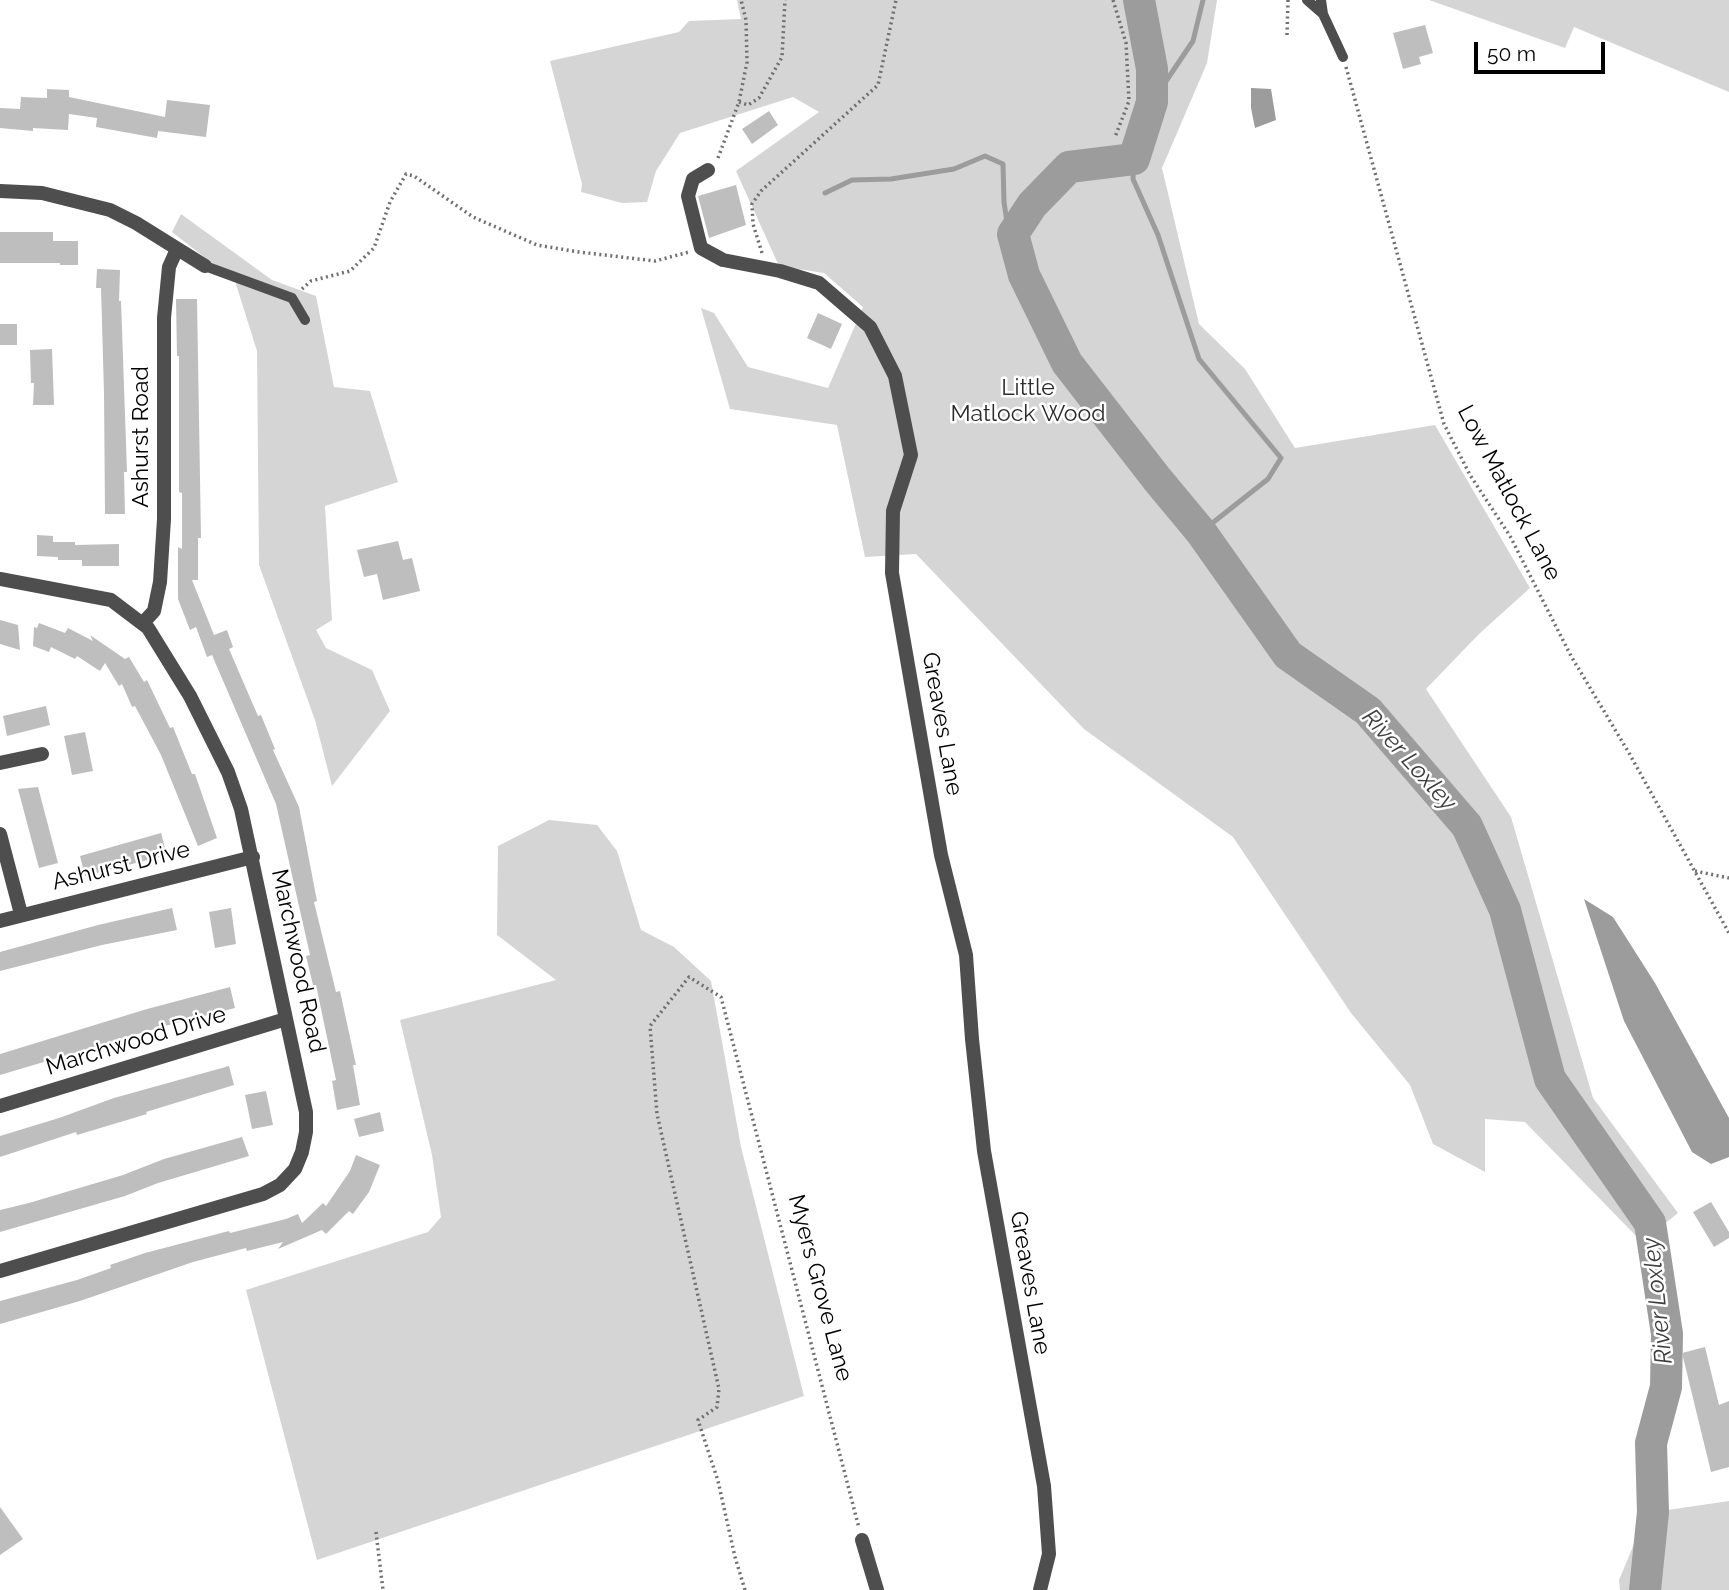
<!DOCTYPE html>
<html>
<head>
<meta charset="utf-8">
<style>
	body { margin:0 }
	#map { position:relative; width:1729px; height:1590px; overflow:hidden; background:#fff; font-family:Raleway,sans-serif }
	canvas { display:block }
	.scale { position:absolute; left:1474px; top:42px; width:131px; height:32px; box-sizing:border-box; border:4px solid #000; border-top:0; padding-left:9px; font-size:21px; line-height:24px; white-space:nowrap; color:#000; -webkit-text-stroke:5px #fff; paint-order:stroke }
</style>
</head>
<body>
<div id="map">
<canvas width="1729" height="1590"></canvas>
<div class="scale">50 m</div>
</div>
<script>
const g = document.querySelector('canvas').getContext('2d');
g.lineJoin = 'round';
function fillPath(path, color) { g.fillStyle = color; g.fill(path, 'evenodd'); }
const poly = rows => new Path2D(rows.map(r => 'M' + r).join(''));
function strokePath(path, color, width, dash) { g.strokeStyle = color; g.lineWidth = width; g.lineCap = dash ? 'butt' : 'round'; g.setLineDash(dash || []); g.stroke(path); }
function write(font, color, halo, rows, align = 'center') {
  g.font = font + ' Raleway,sans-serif'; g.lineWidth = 5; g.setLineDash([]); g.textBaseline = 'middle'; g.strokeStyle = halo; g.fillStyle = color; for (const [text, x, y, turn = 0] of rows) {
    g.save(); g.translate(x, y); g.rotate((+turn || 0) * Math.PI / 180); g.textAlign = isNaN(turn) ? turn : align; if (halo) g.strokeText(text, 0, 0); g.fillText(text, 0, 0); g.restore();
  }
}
fillPath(poly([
	[737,0,1217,0,1207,63,1162,168,1199,324,1245,369,1295,448,1435,425,1530,588,1479,634,1426,689,1511,817,1593,1098,1678,1213,1642,1242,1525,1122,1485,1119,1485,1172,1433,1144,1410,1085,1351,1013,1233,837,1084,729,916,554,865,557,837,425,730,409,701,308,714,313,748,367,828,388,863,307,824,273,779,266,736,171,819,112,793,97,680,133,656,171,647,202,622,203,581,192,582,184,550,61,679,32,689,21,741,19],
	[1429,0,1729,0,1729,92,1574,27,1565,48],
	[181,214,272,280,316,296,334,387,370,391,398,482,325,506,332,620,316,630,326,648,372,670,390,711,332,786,315,720,259,565,257,351,235,281,172,232],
	[549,820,597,825,617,851,641,930,674,947,711,981,741,1147,804,1396,317,1560,246,1290,428,1232,441,1217,432,1155,400,1020,556,980,497,935,498,846],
	[1729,1501,1729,1590,1620,1590,1619,1580,1647,1513]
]), '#d5d5d5');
fillPath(poly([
	[1251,88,1271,89,1276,120,1255,128,1251,108],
	[1584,899,1613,917,1655,983,1729,1118,1729,1157,1711,1164,1692,1152,1624,1021]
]), '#9c9c9c');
strokePath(poly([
	[1152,102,1193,41,1203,0],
	[1134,159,1133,179,1158,235,1199,359,1281,458,1268,479,1201,532],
	[825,193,852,180,891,179,954,169,985,156,1003,164,1004,202,1008,229,1013,234]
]), '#9c9c9c', 5);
strokePath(poly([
	[1139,0,1152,69,1152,102,1134,159,1069,167,1032,205,1013,234,1024,275,1067,363,1157,479,1201,532,1288,655,1368,711,1467,826,1505,910,1550,1079,1650,1223,1667,1334,1666,1387,1651,1443,1653,1512,1645,1590]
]), '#9c9c9c', 32);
fillPath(poly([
	[1425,25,1433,53,1419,57,1421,64,1403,69,1393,33],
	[47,89,69,90,69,97,165,117,167,100,210,105,206,137,158,131,157,138,96,127,97,118,69,114,68,130,33,128,33,131,0,128,0,108,20,109,21,97,47,98],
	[769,111,778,125,752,144,742,129],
	[736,185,746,225,709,238,698,196],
	[0,232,53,232,53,241,78,241,78,265,60,265,60,263,0,263],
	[97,269,120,270,119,301,121,301,127,472,124,472,125,514,105,514,104,393,101,288,96,288],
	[176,299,197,299,201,538,198,538,198,580,192,580,214,635,227,630,233,647,229,649,258,716,261,715,275,749,273,750,299,807,317,901,314,902,336,992,340,991,356,1065,353,1065,360,1105,337,1110,332,1081,336,1080,316,985,313,985,306,956,310,955,276,804,212,655,207,657,196,627,190,630,178,599,178,547,182,549,182,493,179,492,179,356,177,356],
	[818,313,842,324,831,349,807,338],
	[0,324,17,324,17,345,0,345],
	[52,349,54,405,33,405,34,383,31,383,30,350],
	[37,535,53,536,53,542,75,542,75,545,119,544,119,566,82,566,82,560,58,560,58,557,37,556],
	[398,541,403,560,412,558,420,591,383,600,377,574,364,577,357,550],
	[0,620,18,625,20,650,0,644],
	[39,623,65,633,68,628,93,641,90,635,125,659,129,657,144,682,147,680,170,728,173,727,192,774,195,774,217,838,198,846,161,755,135,706,132,707,122,684,119,686,105,663,100,671,77,656,75,659,51,647,49,652,33,646,34,627,37,628],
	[46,706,50,725,7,736,3,716],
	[85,732,93,771,72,775,64,736],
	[38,787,58,863,39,868,18,789],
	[161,833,167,855,85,876,80,856],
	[172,908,177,930,102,945,0,971,0,952,98,925],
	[231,908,236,944,215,948,209,912],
	[230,987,235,1008,165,1026,0,1075,0,1054,147,1009],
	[229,1066,234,1085,146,1112,147,1114,77,1135,76,1132,0,1157,0,1136,59,1118,114,1098],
	[266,1091,273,1125,252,1129,245,1095],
	[380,1112,384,1131,359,1137,354,1119],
	[242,1137,249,1156,158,1183,125,1196,0,1232,0,1210,29,1203,123,1175,164,1159],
	[356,1155,380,1165,369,1192,353,1214,349,1211,326,1234,322,1230,278,1249,283,1242,247,1251,246,1248,193,1262,80,1301,0,1324,0,1301,77,1280,111,1268,110,1265,145,1253,229,1231,230,1233,286,1219,298,1214,302,1223,323,1203,326,1206,350,1171],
	[1711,1202,1729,1232,1729,1238,1714,1247,1693,1212],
	[1705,1347,1719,1405,1729,1401,1729,1467,1711,1472,1682,1353],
	[0,1507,23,1539,0,1555]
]), '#bebebe');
strokePath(poly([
	[1113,0,1126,43,1129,101,1115,137],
	[1287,35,1288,0],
	[1346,67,1444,424,1470,475,1510,536,1571,656,1629,753,1729,933],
	[739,102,748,105,759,98,782,57,785,0],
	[718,158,739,102,747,62,746,20,741,0],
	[762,253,753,224,752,204,761,191,878,85,896,0],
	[302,289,311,281,350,271,374,248,390,202,406,174,414,176,473,217,537,245,579,252,655,261,689,252],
	[1695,871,1729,878],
	[376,1532,383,1590],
	[745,1590,735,1557,718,1481,698,1420,717,1407,719,1389,657,1114,650,1026,689,977,721,997,859,1528]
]), '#707070', 3.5, [2, 3.5]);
strokePath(poly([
	[1307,0,1323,14],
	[1321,0,1323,14,1343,57],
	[205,266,292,298,305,320]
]), '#4e4e4e', 10);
strokePath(poly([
	[708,170,693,179,688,196,701,248,723,260,780,271,819,283,870,327,895,376,911,455,893,511,892,573,941,855,966,955,972,1039,984,1151,1044,1486,1049,1554,1040,1590],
	[0,191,42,193,110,210,136,223,205,266],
	[0,579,111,600,148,628,190,696,228,772,241,809,306,1112,306,1132,302,1152,295,1169,280,1185,263,1194,0,1271],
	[143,623,154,611,160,582,164,519,164,318,169,267,177,249],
	[0,763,42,754],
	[0,834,21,914],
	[0,921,253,857],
	[0,1106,286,1019],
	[862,1540,877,1590]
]), '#4e4e4e', 14);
write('23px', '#2c2c2c', '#fff', [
	["Little",1028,388],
	["Matlock Wood",1028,414]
]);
write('23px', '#000', '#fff', [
	["Ashurst Road",141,437,-90],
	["Low Matlock Lane",1509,493,62],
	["Greaves Lane",942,724,80],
	["Ashurst Drive",121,866,-14],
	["Marchwood Road",298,961,78],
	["Marchwood Drive",136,1041,-17],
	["Greaves Lane",1030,1283,80],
	["Myers Grove Lane",820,1288,75]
]);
write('italic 24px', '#3d3d3d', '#fff', [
	["River Loxley",1409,760,48],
	["River Loxley",1658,1301,-96]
]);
</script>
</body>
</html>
